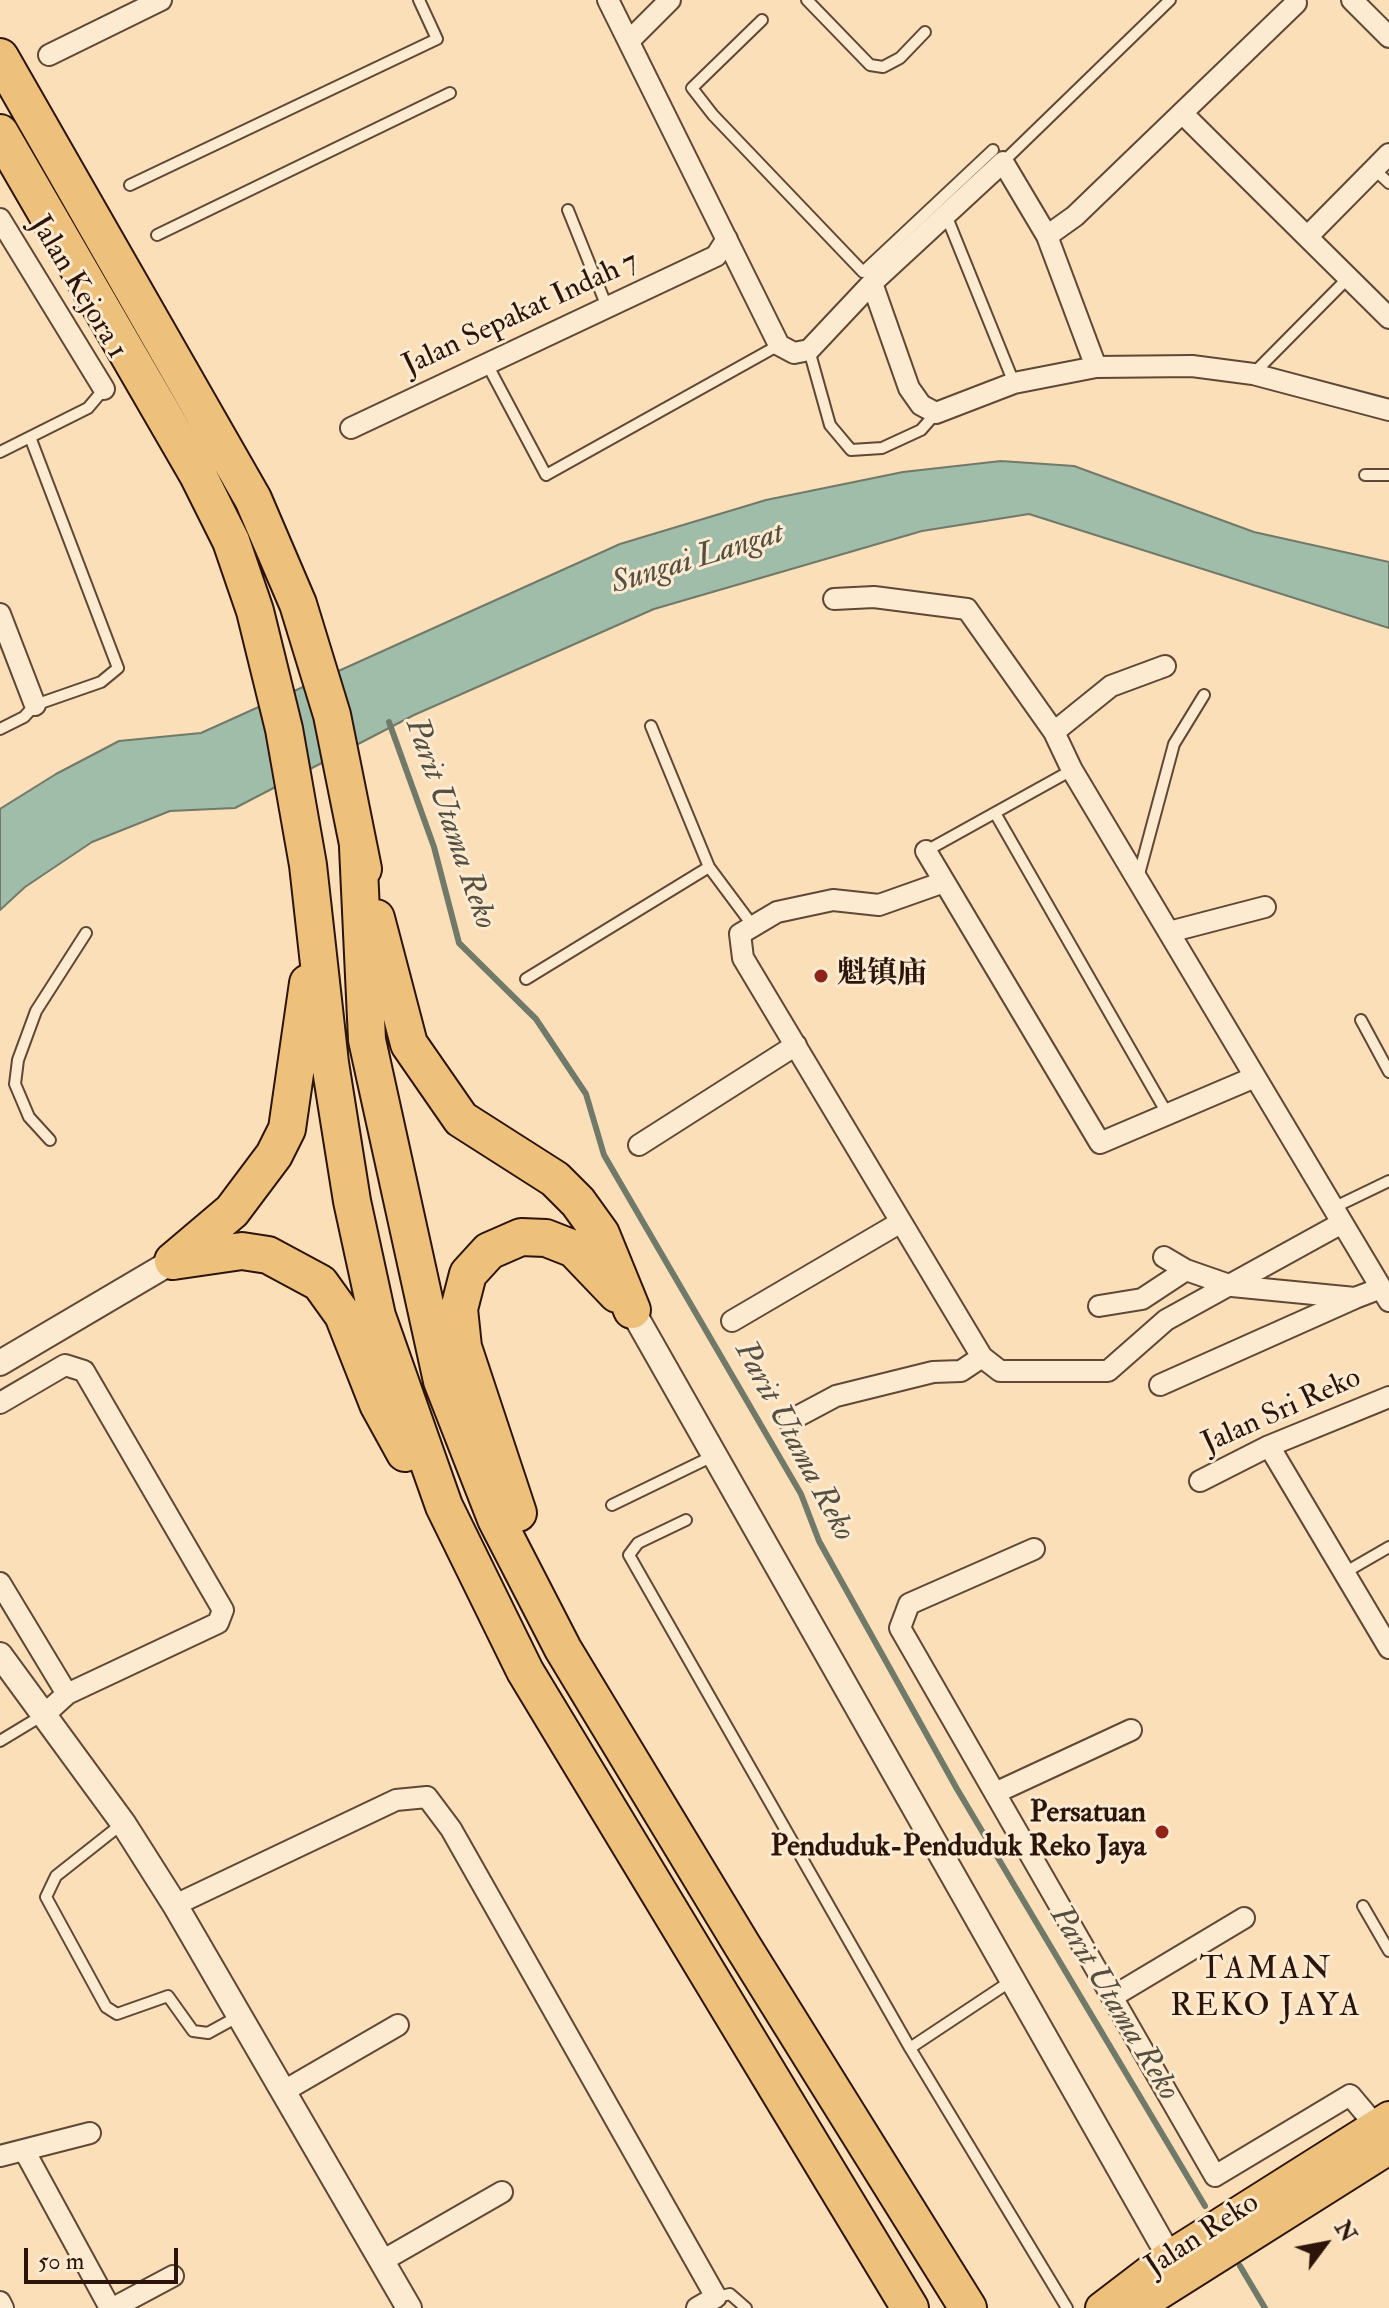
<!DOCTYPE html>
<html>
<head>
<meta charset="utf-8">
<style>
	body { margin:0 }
	#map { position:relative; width:1389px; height:2308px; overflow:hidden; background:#fadfb8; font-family:"IM FELL Double Pica",serif }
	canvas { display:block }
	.north { position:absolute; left:1285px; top:2204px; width:80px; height:80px; -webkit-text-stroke:6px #fcead1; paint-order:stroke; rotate:58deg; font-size:22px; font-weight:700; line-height:32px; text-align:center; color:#2d140b }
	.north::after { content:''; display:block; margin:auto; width:28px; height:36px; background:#2d140b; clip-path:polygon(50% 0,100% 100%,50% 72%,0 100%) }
	.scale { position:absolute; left:24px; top:2248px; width:154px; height:36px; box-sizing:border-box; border:4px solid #2d140b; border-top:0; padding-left:10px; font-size:24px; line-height:28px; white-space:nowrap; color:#2d140b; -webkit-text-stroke:6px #fcead1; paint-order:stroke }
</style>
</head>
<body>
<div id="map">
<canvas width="1389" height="2308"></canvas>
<div class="north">N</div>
<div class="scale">50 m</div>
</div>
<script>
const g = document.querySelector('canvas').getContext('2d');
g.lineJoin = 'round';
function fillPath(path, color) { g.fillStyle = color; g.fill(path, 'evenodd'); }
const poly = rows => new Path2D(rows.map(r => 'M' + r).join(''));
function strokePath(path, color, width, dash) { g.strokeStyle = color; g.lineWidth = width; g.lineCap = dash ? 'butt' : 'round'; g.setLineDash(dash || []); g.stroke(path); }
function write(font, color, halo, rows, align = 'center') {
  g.font = font + ' "IM FELL Double Pica","Noto Serif SC",serif'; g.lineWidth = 6; g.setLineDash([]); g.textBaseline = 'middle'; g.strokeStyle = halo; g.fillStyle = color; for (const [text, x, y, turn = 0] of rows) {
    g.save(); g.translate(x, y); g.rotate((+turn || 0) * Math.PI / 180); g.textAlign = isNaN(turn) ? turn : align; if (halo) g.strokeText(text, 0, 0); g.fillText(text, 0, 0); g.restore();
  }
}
const water = poly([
	[1001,461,1074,466,1254,532,1389,562,1389,628,1029,514,922,531,654,609,414,715,235,808,170,811,92,842,25,887,0,910,0,809,56,774,119,741,201,733,620,544,766,500,903,472,1001,461]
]);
fillPath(water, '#9fbda8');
strokePath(water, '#717969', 2);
strokePath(poly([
	[389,722,434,847,459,943,536,1019,586,1094,604,1155,801,1494,819,1541,957,1789,1205,2206],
	[1240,2266,1265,2308]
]), '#717969', 6);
const service = poly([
	[807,0,870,65,883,67,900,58,925,32],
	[762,20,692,88,713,115,863,272,993,150],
	[1003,162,1170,0],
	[1374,169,1389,183],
	[130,185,437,39,419,0],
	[568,210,607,307],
	[946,215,1014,383],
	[157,235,450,93],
	[809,350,830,425,851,450,882,448,921,430,936,413],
	[487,364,546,475,779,345],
	[1254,373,1348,278],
	[0,452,88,408,104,389],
	[1365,475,1389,475],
	[651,726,709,867,753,926],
	[0,729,24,717,35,705,101,682,118,668,30,437],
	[995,813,1168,1115],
	[926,851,1072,770],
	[1138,878,1174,744,1204,695],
	[526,979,709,867],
	[1361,1020,1389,1072],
	[50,1140,29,1117,15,1084,18,1060,36,1011,86,933],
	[1333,1208,1389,1181],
	[612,1505,713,1456],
	[686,1520,638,1543,629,1555,910,2048,1011,1981],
	[1344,1573,1389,1547],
	[0,1741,43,1715],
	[123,1823,56,1876,46,1897,106,2007,117,2014,168,1996,193,2031,208,2033,239,2016],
	[1363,1906,1389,1951],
	[910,2048,1067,2308],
	[716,2297,730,2294,746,2308]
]);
const minor = poly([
	[608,0,779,345,794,353,809,350,872,283,1003,162,1047,236,1075,216,1296,3],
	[1352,0,1389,37],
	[629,41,670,0],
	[49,55,161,0],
	[1182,113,1389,318],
	[0,219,104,389],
	[1308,236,1389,154],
	[872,283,909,388,921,405,936,413,1014,383,1096,367,1047,236],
	[1096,367,1192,366,1253,374,1389,410],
	[351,428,716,256,727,239],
	[834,599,874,597,967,609,1054,732],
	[0,614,35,705],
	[1165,666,1111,686,1054,732,1072,770,1389,1301],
	[926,851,1100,1143,1255,1077],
	[944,882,879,905,833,900,777,912,740,934,743,958,982,1357,1000,1371,1108,1371,1166,1320,1342,1223],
	[1169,932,1265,907],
	[639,1145,796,1045],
	[1164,1257,1186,1270,1232,1286,1355,1298,1381,1288],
	[1099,1306,1142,1299,1186,1270],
	[732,1321,901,1222],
	[1160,1385,1355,1298],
	[0,1403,65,1365,84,1371,223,1610,218,1623,67,1694,45,1714],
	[789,1421,836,1396,933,1372,961,1371,982,1357],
	[1269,1446,1389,1648],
	[1200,1481,1269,1446,1389,1397],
	[1034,1549,909,1604,900,1628,1215,2176,1350,2095,1376,2126],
	[0,1583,67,1694],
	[995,1793,1131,1730],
	[175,1905,396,1800,427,1797,451,1829,716,2297,697,2308],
	[1112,1997,1244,1918],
	[284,2091,398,2025],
	[24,2150,110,2308],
	[0,2156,90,2133],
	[382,2261,502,2192],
	[0,2302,3,2308],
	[113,2308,173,2276]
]);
const tertiary = poly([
	[632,1310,1177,2270],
	[0,1363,173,1261],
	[0,1655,123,1823,175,1905,409,2308]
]);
const primary = poly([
	[1101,2308,1169,2256,1389,2117],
	[1137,2308,1389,2149]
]);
const motorway = poly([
	[0,57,253,499,298,604,332,715,363,869],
	[0,133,198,475,231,541,255,611,284,729,308,865,330,1063,352,1201,377,1316,444,1506,525,1671,910,2308],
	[358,847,367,1040,442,1381,496,1519,563,1649,742,1945,968,2308],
	[376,918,409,1044,461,1119,555,1179,578,1202,601,1234,632,1310],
	[173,1261,242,1251,268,1255,320,1283,343,1315,378,1404,405,1453],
	[173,1261,232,1211,274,1155,287,1129,308,983],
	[518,1513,463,1347,459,1309,468,1274,489,1251,521,1237,546,1238,574,1249,617,1294]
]);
strokePath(service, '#604736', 14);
strokePath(minor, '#604736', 24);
strokePath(tertiary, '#604736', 28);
strokePath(primary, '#2d140b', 34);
strokePath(motorway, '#2d140b', 40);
strokePath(service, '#fcead1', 10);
strokePath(minor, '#fcead1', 20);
strokePath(tertiary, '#fcead1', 24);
strokePath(primary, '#edc07c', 30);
strokePath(motorway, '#edc07c', 36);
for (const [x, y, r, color] of [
	[821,976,8,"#8f2418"],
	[1162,1832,8,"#8f2418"]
]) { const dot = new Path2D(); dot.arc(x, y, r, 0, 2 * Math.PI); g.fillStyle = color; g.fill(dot); strokePath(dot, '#fcead1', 3); }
write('30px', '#2d140b', '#fcead1', [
	["Jalan Kejora 1",77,288,59],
	["Jalan Sepakat Indah 7",521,315,-25],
	["Jalan Sri Reko",1282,1412,-24],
	["Jalan Reko",1203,2236,-33]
]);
write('bold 30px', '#2d140b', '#fcead1', [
	["魁镇庙",837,976],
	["Persatuan",1146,1815,"right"],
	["Penduduk-Penduduk Reko Jaya",1146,1849,"right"]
], 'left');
write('italic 32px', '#554f42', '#fcead1', [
	["Sungai Langat",698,560,-17],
	["Parit Utama Reko",449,824,71],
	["Parit Utama Reko",793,1442,62],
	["Parit Utama Reko",1113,2004,59]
]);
g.letterSpacing = '2px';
write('32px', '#2d140b', '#fcead1', [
	["TAMAN",1266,1971],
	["REKO JAYA",1266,2008]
]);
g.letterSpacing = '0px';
</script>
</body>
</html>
